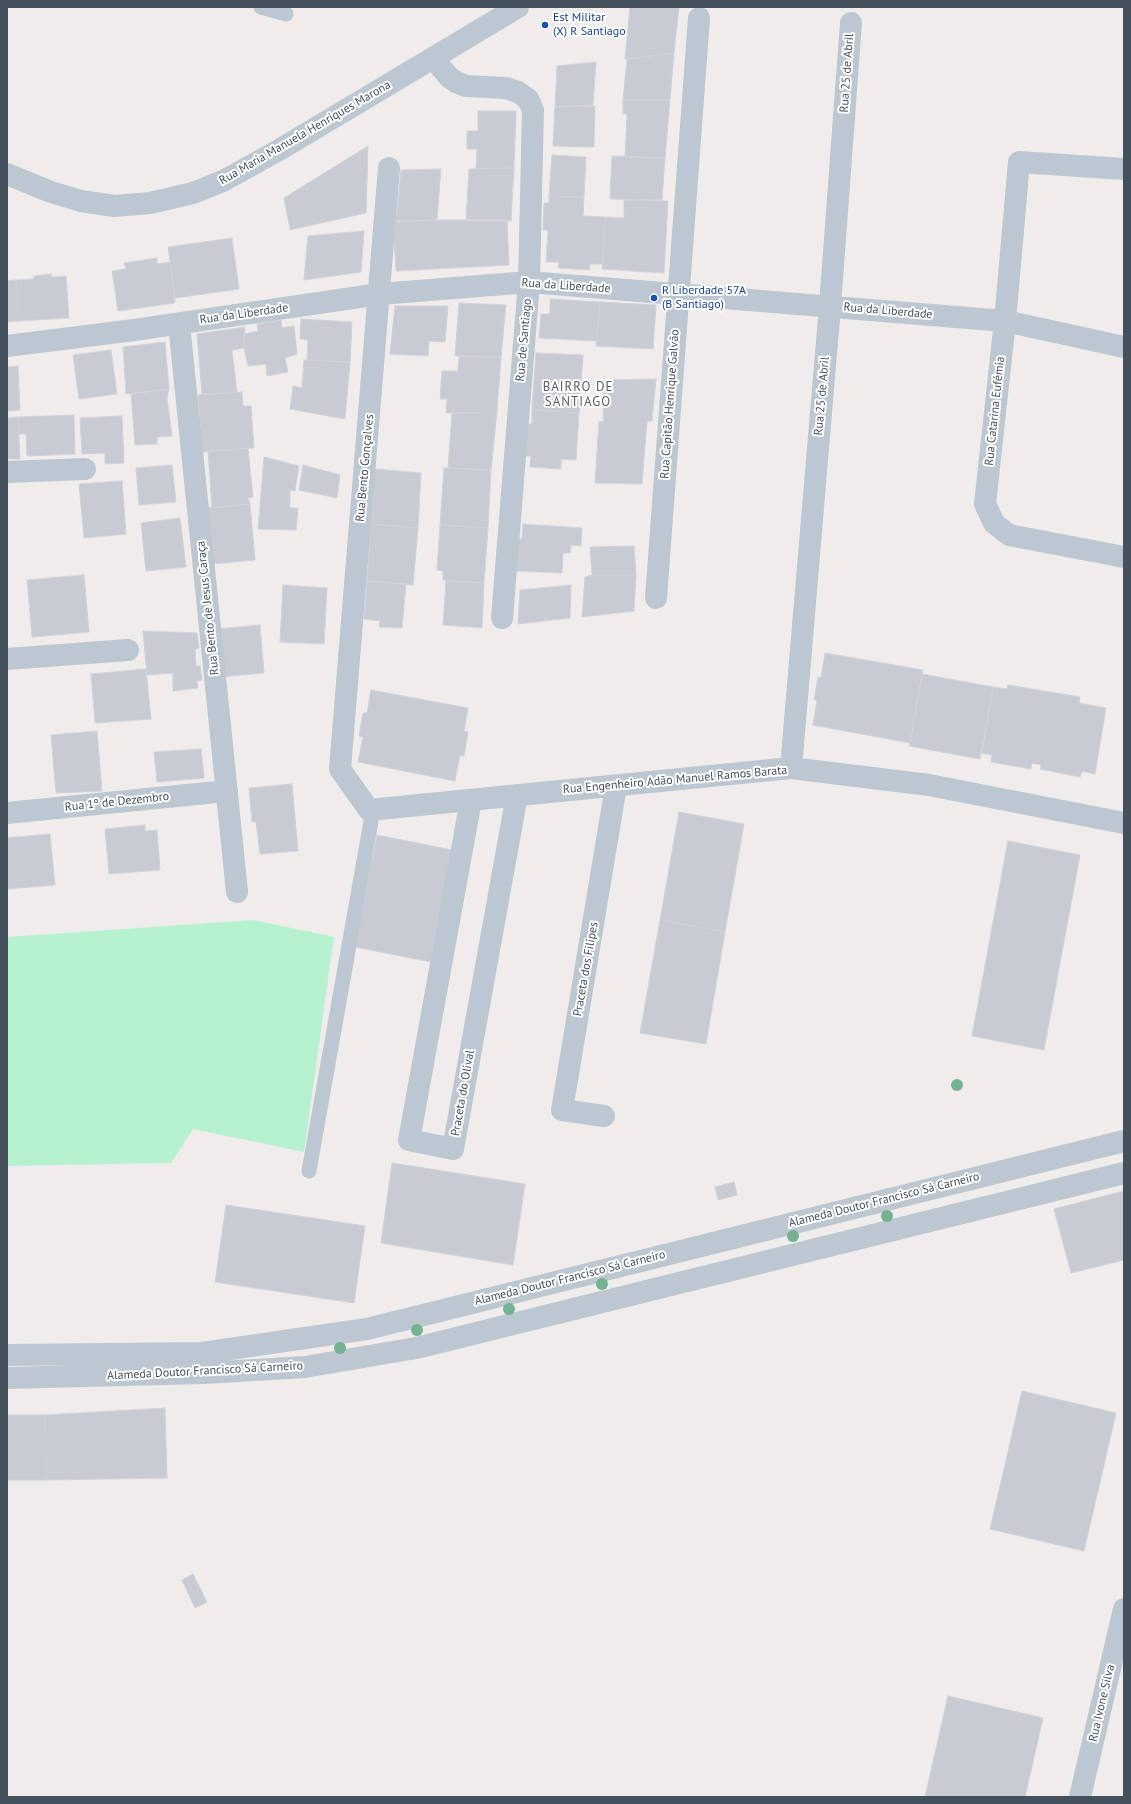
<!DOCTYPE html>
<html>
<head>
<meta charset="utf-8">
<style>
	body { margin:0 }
	#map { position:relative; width:1131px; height:1804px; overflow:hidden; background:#f0ecec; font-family:"PT Sans",sans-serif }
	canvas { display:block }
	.frame { position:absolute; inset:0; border:8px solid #44505c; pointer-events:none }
</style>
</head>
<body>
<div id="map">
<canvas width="1131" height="1804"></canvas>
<div class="frame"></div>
</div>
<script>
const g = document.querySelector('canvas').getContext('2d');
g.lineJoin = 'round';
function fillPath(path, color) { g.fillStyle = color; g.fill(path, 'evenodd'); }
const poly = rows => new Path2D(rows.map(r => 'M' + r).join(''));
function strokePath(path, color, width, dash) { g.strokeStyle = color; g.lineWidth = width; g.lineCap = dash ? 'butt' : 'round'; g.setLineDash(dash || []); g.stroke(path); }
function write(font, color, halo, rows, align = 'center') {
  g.font = font + ' "PT Sans",sans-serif'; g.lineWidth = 4; g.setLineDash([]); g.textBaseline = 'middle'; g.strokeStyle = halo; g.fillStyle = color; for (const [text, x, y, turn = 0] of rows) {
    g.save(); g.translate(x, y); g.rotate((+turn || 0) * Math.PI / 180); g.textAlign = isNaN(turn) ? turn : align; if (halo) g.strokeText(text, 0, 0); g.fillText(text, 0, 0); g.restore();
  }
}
fillPath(poly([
	[254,920,334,937,304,1152,193,1129,171,1163,7,1166,7,937]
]), '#b6f2cf');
const building = poly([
	[630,7,679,7,674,53,625,59,630,7],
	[674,53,670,100,623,100,627,59,674,53],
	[596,62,593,105,555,107,557,66,596,62],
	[623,100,670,100,665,158,625,157,627,114,623,114,623,100],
	[595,106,594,147,553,146,555,107,595,106],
	[478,111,516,111,514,168,476,169,477,149,467,149,467,131,478,131,478,111],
	[368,146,366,213,290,230,284,198,368,146],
	[552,155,586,157,584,197,549,196,552,155],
	[612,156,665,158,662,200,610,199,612,156],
	[514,168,511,221,466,221,469,169,514,168],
	[441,169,437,220,396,222,401,170,441,169],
	[549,196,584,197,583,216,605,217,603,264,590,264,590,270,558,268,559,262,546,262,548,230,543,230,544,203,549,203,549,196],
	[624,200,668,201,664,273,602,269,605,217,624,218,624,200],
	[437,220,507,220,509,265,396,271,393,221,437,220],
	[364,231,361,272,304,280,308,236,364,231],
	[232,238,239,289,175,298,168,247,232,238],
	[157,258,157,264,170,262,175,303,118,311,112,271,126,269,124,263,157,258],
	[51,274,52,277,66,276,69,318,19,321,16,280,34,279,34,276,51,274],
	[16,280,19,321,7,322,7,281,16,280],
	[550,299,600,302,596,341,539,338,541,314,550,314,550,299],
	[600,302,656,305,653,349,596,346,600,302],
	[459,303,506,305,501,357,455,356,459,303],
	[395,306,448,306,445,342,429,341,428,356,390,354,395,306],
	[301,319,352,322,350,362,307,360,308,340,300,339,301,319],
	[281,320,282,328,294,326,297,354,285,358,288,372,267,376,266,364,248,366,244,348,244,334,258,331,257,324,281,320],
	[245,327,244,348,232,350,237,392,202,394,197,334,245,327],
	[165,342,169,389,126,394,123,347,165,342],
	[111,350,117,394,79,399,73,355,111,350],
	[536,353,583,355,579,413,532,410,536,353],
	[459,357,501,357,497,412,446,413,447,399,440,399,442,371,458,371,459,357],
	[304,360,350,362,345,419,290,409,293,386,302,388,304,360],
	[18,366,20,410,7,411,7,367,18,366],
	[656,379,652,421,647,421,642,484,595,483,599,421,603,422,604,380,656,379],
	[169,389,167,397,172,436,157,437,157,444,135,445,131,394,169,389],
	[242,392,243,406,251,406,254,448,202,452,198,395,242,392],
	[532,410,579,413,576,460,561,459,561,469,530,467,531,456,525,456,528,424,532,424,532,410],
	[497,412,491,470,448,468,452,413,497,412],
	[74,415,75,454,27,456,26,434,19,434,18,417,74,415],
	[122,416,124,463,105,464,105,453,82,454,80,418,122,416],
	[18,417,20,459,7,459,7,418,18,417],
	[248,448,253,497,248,498,250,504,212,508,208,451,248,448],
	[264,457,299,466,295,491,290,490,290,508,298,508,296,530,258,529,264,457],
	[172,465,176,502,139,505,136,468,172,465],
	[303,465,340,475,337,498,299,490,303,465],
	[444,468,491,470,488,528,440,525,444,468],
	[375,469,421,473,418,528,371,524,375,469],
	[122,481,126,534,84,538,79,484,122,481],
	[250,504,255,560,212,564,207,508,250,504],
	[180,518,186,567,146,571,141,523,180,518],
	[371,524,418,528,413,585,367,581,371,524],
	[523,524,582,528,581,546,571,545,570,553,563,553,562,573,516,571,518,538,522,539,523,524],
	[440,525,488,528,484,583,443,580,443,571,437,570,440,525],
	[634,546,636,575,592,575,590,547,634,546],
	[84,575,89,632,32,637,27,580,84,575],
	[592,575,636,575,634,611,582,617,585,577,592,575],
	[367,581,406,584,402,628,379,627,380,621,364,619,367,581],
	[446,581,484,583,482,628,443,625,446,581],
	[283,585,327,588,324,644,280,642,283,585],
	[571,585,570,618,518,624,520,590,571,585],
	[260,625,264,673,221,677,217,629,260,625],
	[143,631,197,633,199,648,195,649,196,666,200,666,202,680,197,681,198,688,173,691,173,673,147,675,143,631],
	[825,653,923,670,910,743,813,725,817,700,814,700,818,677,821,678,825,653],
	[146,669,151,719,95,723,91,674,146,669],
	[922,674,993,687,980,759,909,746,922,674],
	[1008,685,1080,697,1079,703,1106,708,1095,774,1082,771,1080,777,1040,769,1041,765,1032,763,1031,769,991,762,992,755,982,753,993,687,1007,689,1008,685],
	[371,690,468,708,464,731,468,732,464,756,460,755,455,781,358,762,363,737,359,736,363,713,367,713,371,690],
	[97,731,102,791,56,793,51,735,97,731],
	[201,749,204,778,157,782,154,752,201,749],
	[292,784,298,851,260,854,256,822,252,822,249,788,292,784],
	[679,812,744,824,725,932,660,920,679,812],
	[145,825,145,831,157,830,160,870,109,874,105,829,145,825],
	[50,834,55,885,7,889,7,838,50,834],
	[377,835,452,850,431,962,355,947,377,835],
	[1008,841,1080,855,1044,1050,972,1036,1008,841],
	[660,920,725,932,706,1044,640,1033,660,920],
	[392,1163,525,1184,513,1265,381,1243,392,1163],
	[734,1182,737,1195,718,1200,715,1187,734,1182],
	[1124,1191,1124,1260,1071,1273,1054,1209,1124,1191],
	[226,1205,365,1226,354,1303,215,1282,226,1205],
	[1022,1391,1116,1413,1084,1551,990,1529,1022,1391],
	[165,1408,167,1478,46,1480,45,1415,165,1408],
	[7,1415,45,1415,46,1480,7,1480,7,1415],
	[193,1574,207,1602,195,1608,182,1580,193,1574],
	[948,1696,1043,1718,1025,1797,925,1797,948,1696]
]);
fillPath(building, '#c8cbd3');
strokePath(building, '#d0d2d9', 1);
strokePath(poly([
	[261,7,286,14],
	[309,1171,373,810]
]), '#bcc7d1', 15);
strokePath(poly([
	[433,58,449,77,456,82,466,86,506,88,518,92,528,99,533,110,529,282,502,618],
	[389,168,340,769,369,810,791,768,929,785,1124,823],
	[1124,169,1019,162,1005,321,985,504,994,523,1009,535,1124,557],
	[179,324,237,892],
	[7,346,134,330,380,294,529,282,1005,321,1124,347],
	[7,472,85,469],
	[656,598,699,18],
	[7,659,128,650],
	[791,768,830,306,851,23],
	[471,800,409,1140,453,1149,517,795],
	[7,813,227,791],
	[604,1116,562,1110,616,786],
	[7,1355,202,1353,367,1329,1124,1141],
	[7,1378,204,1373,305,1367,416,1348,1124,1173],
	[1080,1797,1124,1609]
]), '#bcc7d1', 22);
strokePath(poly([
	[7,174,51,192,81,201,114,206,150,203,193,193,223,181,279,150,518,7]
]), '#bcc7d1', 22);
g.fillStyle = '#74b293';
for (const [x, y] of [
	[957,1085],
	[887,1216],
	[793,1236],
	[602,1284],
	[509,1309],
	[417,1330],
	[340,1348]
]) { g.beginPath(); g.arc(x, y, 6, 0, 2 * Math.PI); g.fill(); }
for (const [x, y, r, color] of [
	[545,25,4,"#1a4fb4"],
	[654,298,4,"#1a4fb4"]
]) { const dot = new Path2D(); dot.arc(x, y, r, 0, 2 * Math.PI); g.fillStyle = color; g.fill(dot); strokePath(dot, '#fff', 1.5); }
write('12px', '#164399', '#fff', [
	["Est Militar",553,18],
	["(X) R Santiago",553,32],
	["R Liberdade 57A",662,291],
	["(B Santiago)",662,305]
], 'left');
write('12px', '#44505c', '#fff', [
	["Rua 25 de Abril",847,73,-86],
	["Rua Maria Manuela Henriques Marona",305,133,-30],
	["Rua da Liberdade",566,286,4],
	["Rua da Liberdade",888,311,5],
	["Rua da Liberdade",244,314,-8],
	["Rua de Santiago",524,340,-85],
	["Rua 25 de Abril",822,396,-85],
	["Rua Capitão Henrique Galvão",670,404,-86],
	["Rua Catarina Eufémia",995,411,-84],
	["Rua Bento Gonçalves",365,468,-85],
	["Rua Bento de Jesus Caraça",208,608,-96],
	["Rua Engenheiro Adão Manuel Ramos Barata",675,780,-5],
	["Rua 1º de Dezembro",117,802,-6],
	["Praceta dos Filipes",586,969,-80],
	["Praceta do Olival",463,1093,-80],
	["Alameda Doutor Francisco Sá Carneiro",884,1200,-14],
	["Alameda Doutor Francisco Sá Carneiro",570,1278,-14],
	["Alameda Doutor Francisco Sá Carneiro",205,1371,-3],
	["Rua Ivone Silva",1102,1703,-77]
]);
g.letterSpacing = '1px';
write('13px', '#595d62', '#fff', [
	["BAIRRO DE",578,387],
	["SANTIAGO",578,402]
]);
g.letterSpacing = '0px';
</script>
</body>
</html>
